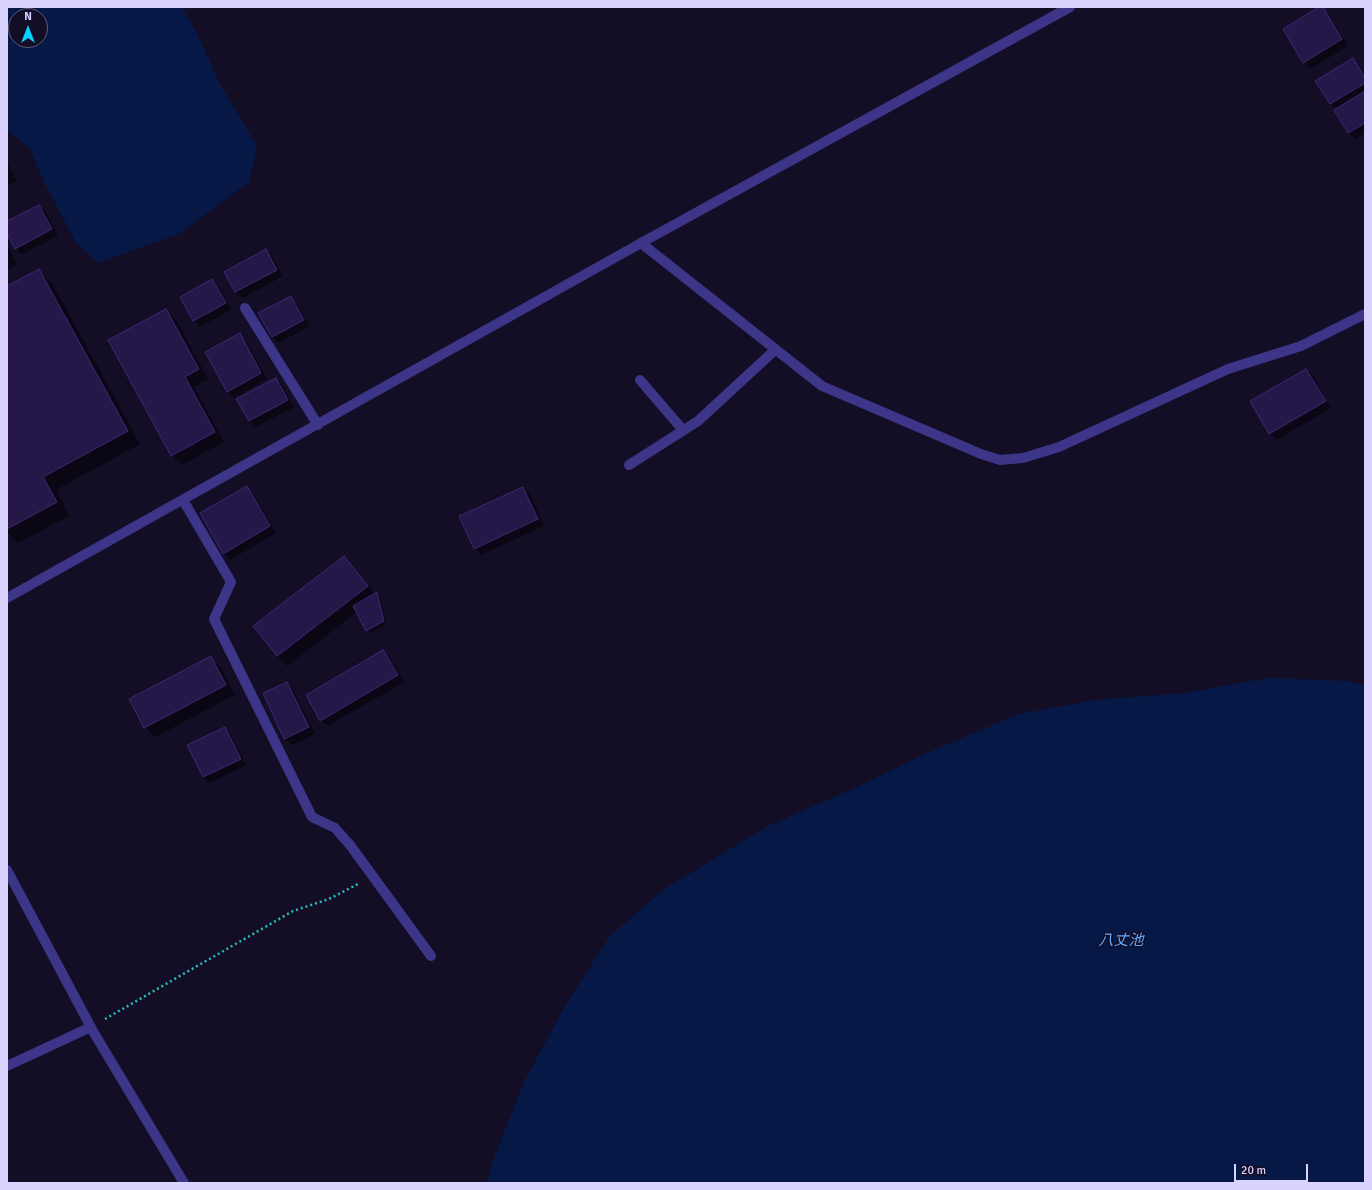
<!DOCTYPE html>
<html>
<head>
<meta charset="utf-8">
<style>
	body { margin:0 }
	#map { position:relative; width:1372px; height:1190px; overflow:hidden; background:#130d26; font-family:Signika,sans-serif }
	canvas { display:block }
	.frame { position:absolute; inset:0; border:8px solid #dad2ff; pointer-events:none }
	.north { position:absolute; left:8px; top:8px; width:40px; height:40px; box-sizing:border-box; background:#130d26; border:1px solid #635c7d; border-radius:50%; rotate:0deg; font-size:11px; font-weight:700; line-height:16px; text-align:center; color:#dad2ff }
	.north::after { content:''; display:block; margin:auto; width:14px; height:18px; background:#00d3fd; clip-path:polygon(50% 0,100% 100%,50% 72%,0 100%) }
	.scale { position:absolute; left:1234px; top:1164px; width:74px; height:18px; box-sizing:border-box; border:2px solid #dad2ff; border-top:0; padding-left:5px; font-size:12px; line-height:14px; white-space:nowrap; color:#dad2ff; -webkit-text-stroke:3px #130d26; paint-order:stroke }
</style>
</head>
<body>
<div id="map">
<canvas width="1372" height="1190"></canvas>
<div class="frame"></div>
<div class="north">N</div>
<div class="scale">20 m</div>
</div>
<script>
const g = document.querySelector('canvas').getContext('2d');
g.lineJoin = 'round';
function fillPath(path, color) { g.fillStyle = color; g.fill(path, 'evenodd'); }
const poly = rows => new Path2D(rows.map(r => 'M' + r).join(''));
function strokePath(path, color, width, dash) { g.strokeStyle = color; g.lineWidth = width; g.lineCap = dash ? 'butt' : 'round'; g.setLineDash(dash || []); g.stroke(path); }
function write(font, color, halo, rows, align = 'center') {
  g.font = font + ' Signika,"Noto Sans JP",sans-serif'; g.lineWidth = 3; g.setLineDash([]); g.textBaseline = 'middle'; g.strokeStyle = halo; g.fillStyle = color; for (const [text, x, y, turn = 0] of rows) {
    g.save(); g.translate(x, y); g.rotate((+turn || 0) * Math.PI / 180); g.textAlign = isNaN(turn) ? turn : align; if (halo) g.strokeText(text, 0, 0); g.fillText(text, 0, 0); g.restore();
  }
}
fillPath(poly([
	[7,7,182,7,198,36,220,84,257,146,249,182,180,233,99,263,77,244,44,182,30,149,7,130],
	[16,16,40,16,40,40,16,40],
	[1268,678,1348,681,1365,686,1365,1183,488,1183,491,1166,524,1082,565,1006,609,937,663,890,766,827,857,787,931,751,1019,714,1096,700,1184,693]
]), '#061946');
fillPath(poly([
	[1322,7,1328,13,1348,46,1310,69,1304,62],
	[1353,59,1359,66,1365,75,1365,133,1355,139,1349,133,1335,110,1337,109,1331,104,1317,81],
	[7,162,17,181,7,186],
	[39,206,46,212,58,236,22,254,15,248,7,232,7,223],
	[7,245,17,264,7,270],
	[266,250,272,257,283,276,243,298,236,292,226,272],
	[39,270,52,283,140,444,56,490,69,516,18,543,7,532,7,287],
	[212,281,219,287,231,310,200,327,194,320],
	[291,297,297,304,309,326,279,343,272,337],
	[166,310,176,320,208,379,194,387,224,442,182,465,172,455],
	[239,334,246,341,267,379,234,398,227,391],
	[1306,370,1313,376,1331,408,1277,440,1270,433],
	[276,379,282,385,294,407,256,427,250,421],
	[246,487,253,494,276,533,230,560,224,553],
	[523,488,530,494,544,526,481,555,475,548],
	[344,557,353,567,375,594,377,594,380,596,386,624,370,633,367,630,357,612,287,666,277,656,254,627],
	[383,651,390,658,404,682,328,726,321,720],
	[211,658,221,668,235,695,155,737,145,727],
	[287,683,293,690,315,734,292,745,285,738],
	[225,728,231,735,246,765,210,783,203,777]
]), '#0007');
const building = poly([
	[1319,7,1323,7,1342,39,1303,63,1283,29,1319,7],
	[1353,58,1365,78,1365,83,1330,104,1315,81,1353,58],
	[1365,91,1365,123,1348,133,1334,110,1365,91],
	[39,205,52,229,15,249,7,234,7,221,39,205],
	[266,249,277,270,235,292,224,272,266,249],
	[39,269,128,431,43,477,57,502,7,529,7,286,39,269],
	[212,279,226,303,193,321,180,297,212,279],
	[291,296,304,320,272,337,258,313,291,296],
	[166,309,199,369,185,377,215,432,171,456,108,340,166,309],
	[240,333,261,373,227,392,205,352,240,333],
	[1306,369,1326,401,1269,434,1250,401,1306,369],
	[276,378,288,400,249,421,236,399,276,378],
	[247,486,270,526,223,554,200,513,247,486],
	[523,487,538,519,474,549,459,516,523,487],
	[344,556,368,586,277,656,253,626,344,556],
	[377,592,384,621,366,631,353,606,377,592],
	[383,650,398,675,320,721,306,695,383,650],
	[211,656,226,685,144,728,129,699,211,656],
	[287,682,309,727,284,739,263,693,287,682],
	[225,727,241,759,203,777,187,745,225,727]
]);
fillPath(building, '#251848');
strokePath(building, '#3d2876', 1);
strokePath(poly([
	[105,1019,293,911,329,899,358,884]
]), '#27bebe', 2.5, [2, 3]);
strokePath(poly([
	[641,243,822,386,981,454,1000,460,1023,458,1059,447,1228,369,1301,346,1365,314],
	[245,308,318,425],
	[640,380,683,430],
	[629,465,698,421,775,350],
	[183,500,231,582,214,619,312,817,335,828,350,845,431,956],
	[7,870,94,1033,184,1183],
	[7,1066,91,1027]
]), '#3d3588', 10);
strokePath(poly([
	[7,598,641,243,1070,7]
]), '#3d3588', 10);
write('italic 15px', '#60abff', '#130d26', [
	["八丈池",1121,941]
]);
</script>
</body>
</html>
